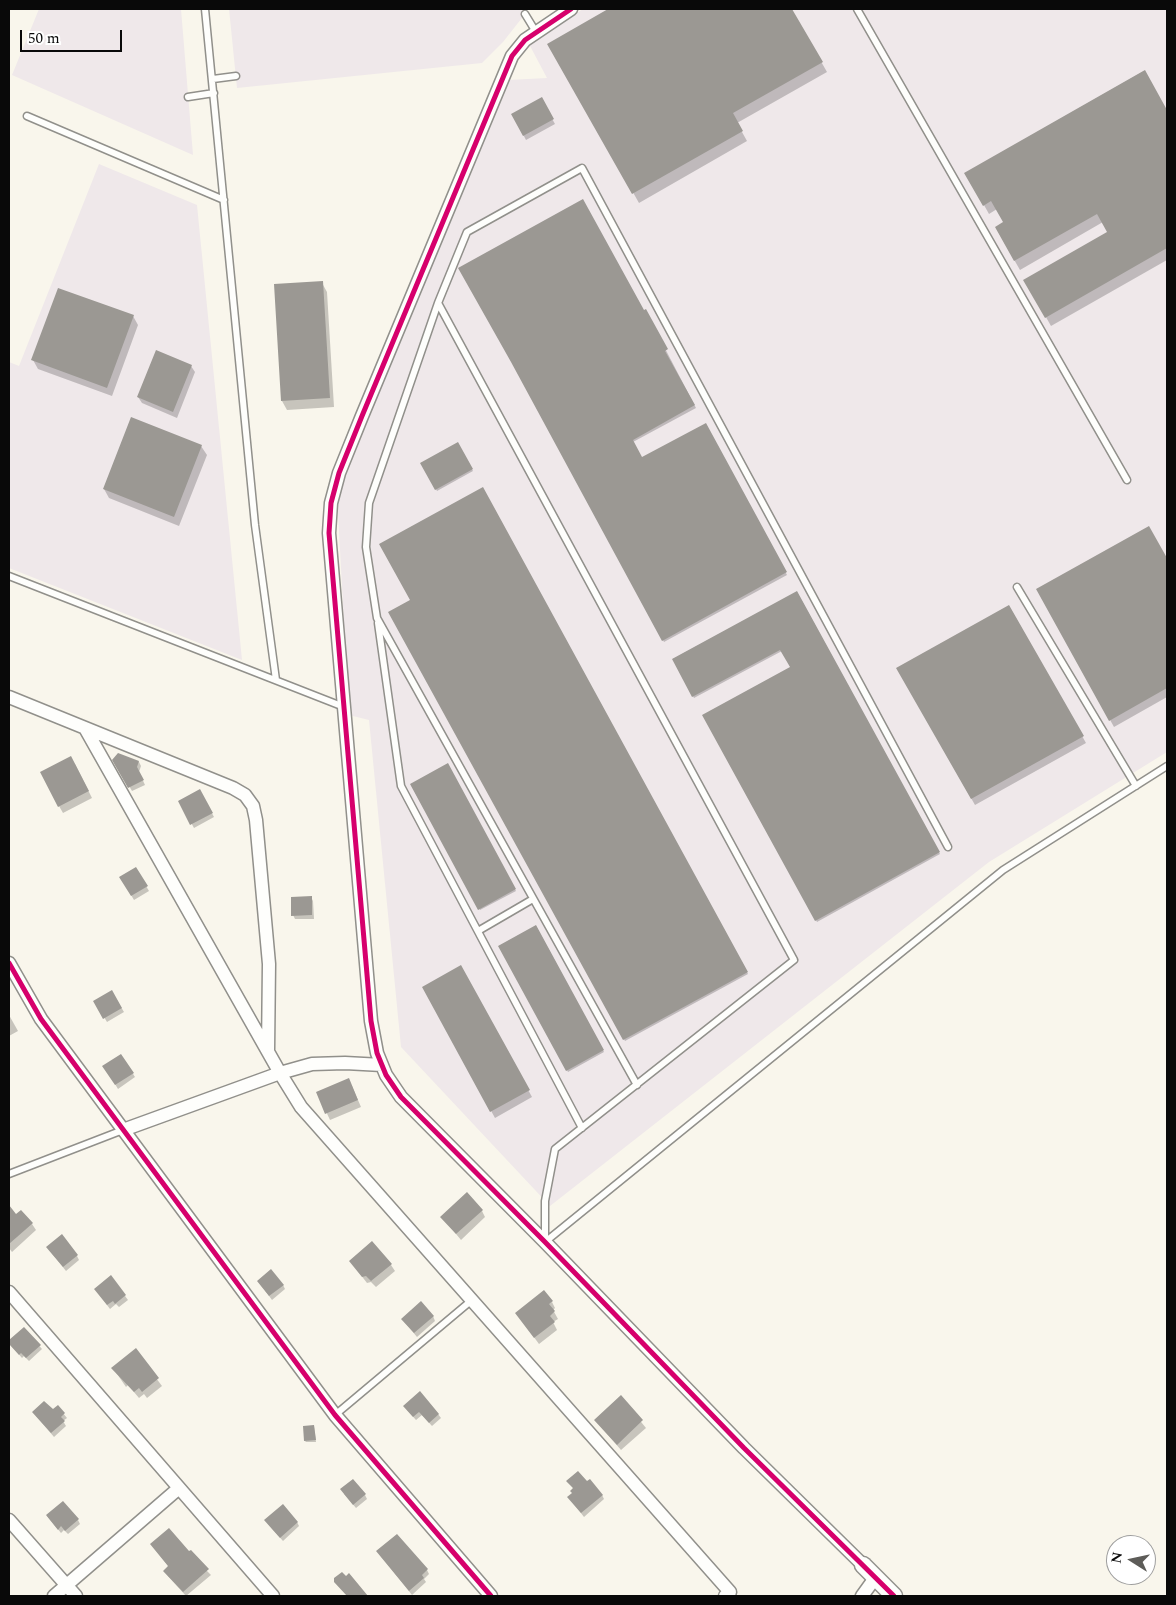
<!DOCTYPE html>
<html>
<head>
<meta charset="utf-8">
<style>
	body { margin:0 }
	#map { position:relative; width:1176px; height:1605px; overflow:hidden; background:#f9f6ec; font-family:Spectral,serif }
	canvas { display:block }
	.frame { position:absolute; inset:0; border:10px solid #090909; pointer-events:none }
	.north { position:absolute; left:1106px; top:1535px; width:50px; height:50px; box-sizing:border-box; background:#fff; border:1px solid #9d9d9d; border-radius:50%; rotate:280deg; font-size:14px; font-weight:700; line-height:20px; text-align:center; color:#090909 }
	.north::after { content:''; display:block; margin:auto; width:18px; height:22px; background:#5d5c58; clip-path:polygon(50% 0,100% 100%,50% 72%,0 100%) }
	.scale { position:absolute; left:20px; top:30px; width:102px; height:22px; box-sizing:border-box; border:2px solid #090909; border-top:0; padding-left:6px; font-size:15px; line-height:18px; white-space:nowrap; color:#090909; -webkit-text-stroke:4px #fff; paint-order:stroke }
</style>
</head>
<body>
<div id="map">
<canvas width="1176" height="1605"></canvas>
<div class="frame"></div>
<div class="north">N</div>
<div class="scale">50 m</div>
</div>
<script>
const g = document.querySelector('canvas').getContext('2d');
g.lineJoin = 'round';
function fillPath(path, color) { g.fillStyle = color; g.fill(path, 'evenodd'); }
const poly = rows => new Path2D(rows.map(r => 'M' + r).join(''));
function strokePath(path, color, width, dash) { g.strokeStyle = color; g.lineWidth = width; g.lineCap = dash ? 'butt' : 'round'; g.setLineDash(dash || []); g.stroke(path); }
fillPath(poly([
	[39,9,181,9,193,155,12,75],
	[229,9,529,9,503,42,482,63,237,88],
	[583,9,1167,9,1167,752,989,862,550,1206,401,1047,369,720,349,715,337,495,508,80,547,78,529,44],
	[99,164,197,205,242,660,9,568,9,362,19,366]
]), '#efe8ea');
fillPath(poly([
	[611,9,791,9,827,72,737,123,747,141,639,203,549,44],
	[1144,71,1167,112,1167,260,1051,326,1025,280,1109,232,1103,222,1020,270,996,228,1005,223,997,209,989,214,966,173],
	[541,99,555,124,526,140,513,115],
	[322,283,327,292,334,407,287,410,282,401],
	[645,310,696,408,633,442,642,459,705,425,787,575,664,642,512,361],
	[133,316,138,325,112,396,38,369,33,360],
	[191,366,195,372,177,418,142,403,138,397],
	[458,444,473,471,437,491,422,463],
	[201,446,207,455,179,526,109,498,104,489],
	[483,489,748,974,625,1041,390,612,411,600],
	[1149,528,1167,560,1167,697,1114,727,1038,590],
	[797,592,940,854,817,922,704,716,791,668,782,651,694,698,673,659],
	[1009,606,1086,743,975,805,898,669],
	[114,760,139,762,141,766,139,772,145,785,132,791],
	[75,764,92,798,63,813,59,806],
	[447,765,516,891,480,910,411,785],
	[200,791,214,817,194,828,179,801],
	[136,869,149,891,134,900,121,878],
	[311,897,313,901,314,919,295,919,293,915],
	[536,926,604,1052,568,1072,499,946],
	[461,967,532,1097,495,1118,424,988],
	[112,992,124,1012,107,1022,95,1002],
	[9,1015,18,1031,9,1036],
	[121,1055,135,1077,118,1089,104,1066],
	[352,1086,361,1107,330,1120,317,1092],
	[9,1208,16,1216,32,1224,36,1230,12,1252,9,1248],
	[482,1211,485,1217,461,1240,442,1217],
	[50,1251,77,1256,79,1260,66,1271],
	[350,1261,391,1265,395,1271,376,1287,371,1282,367,1283],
	[111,1277,128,1300,119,1307,116,1304,110,1309,98,1293],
	[261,1285,283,1285,285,1289,272,1300],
	[552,1302,555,1308,553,1310,558,1319,553,1322,557,1330,539,1344,516,1313],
	[433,1316,435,1321,417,1337,402,1319],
	[24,1328,42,1349,29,1361,24,1356,22,1358,9,1343],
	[135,1350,162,1386,147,1398,144,1394,139,1398,128,1385,126,1387,113,1368],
	[621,1397,646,1428,621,1450,595,1420],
	[58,1407,67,1418,63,1421,66,1426,54,1437,36,1416,53,1411],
	[407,1410,438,1414,441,1418,432,1426,422,1415,416,1420],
	[314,1426,316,1442,306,1442,305,1441],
	[568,1481,602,1495,604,1499,584,1517,569,1498,573,1494,574,1489],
	[344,1494,365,1495,367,1499,356,1508],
	[47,1516,78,1520,80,1524,68,1534,64,1530,61,1533],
	[297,1522,299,1526,283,1541,268,1524],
	[151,1544,189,1553,211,1575,186,1596,168,1576,165,1571,169,1567],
	[380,1555,427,1570,429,1574,424,1579,426,1582,412,1595]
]), '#0003');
fillPath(poly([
	[608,9,792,9,823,62,733,113,743,131,632,194,547,44],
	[1145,70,1167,110,1167,248,1045,318,1023,280,1107,232,1097,214,1014,261,995,227,1003,222,991,201,983,206,964,173],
	[542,97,554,119,523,136,511,114],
	[583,199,644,310,646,309,668,349,665,351,695,405,633,440,642,457,706,423,787,572,662,641,511,362,458,268],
	[323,281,330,398,281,401,274,284],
	[58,288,134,315,107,388,31,360],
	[156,350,192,365,173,412,137,397],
	[131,417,202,445,174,517,103,489],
	[458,442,473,469,435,490,420,463],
	[483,487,748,972,623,1040,388,612,410,600,379,544],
	[1149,526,1167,558,1167,688,1109,721,1036,589],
	[797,591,940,852,815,921,702,715,790,667,780,650,692,697,672,659],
	[1009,605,1084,736,971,799,896,668],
	[118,753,139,761,137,767,144,780,128,788,112,760],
	[71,756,89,791,58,807,40,772],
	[448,763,516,889,478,910,410,784],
	[200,789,213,813,190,825,178,801],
	[136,867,148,886,131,896,119,877],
	[312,896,312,915,291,916,291,897],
	[536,925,604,1050,566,1071,498,946],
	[461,965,530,1090,490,1112,422,987],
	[112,990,122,1008,103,1019,93,1001],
	[121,1054,134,1073,115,1085,102,1066],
	[349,1078,358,1100,325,1114,316,1092],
	[467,1192,483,1210,456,1234,440,1217],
	[9,1205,16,1214,21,1210,33,1223,9,1244],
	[62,1234,78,1255,63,1267,46,1247],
	[372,1241,392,1264,371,1281,366,1276,362,1277,349,1261],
	[271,1269,284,1285,269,1296,257,1281],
	[111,1275,126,1295,115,1304,113,1301,107,1305,94,1289],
	[544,1290,553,1301,549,1304,555,1311,550,1316,555,1322,534,1338,515,1313],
	[421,1301,434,1316,414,1333,401,1319],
	[24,1327,41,1345,26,1358,21,1353,19,1355,9,1344,9,1340],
	[136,1348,159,1378,142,1392,139,1388,134,1392,111,1368],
	[420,1391,439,1414,429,1423,419,1412,413,1417,403,1406],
	[621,1395,643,1420,617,1445,594,1420],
	[44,1401,53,1409,58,1405,65,1413,61,1417,65,1421,51,1433,32,1412],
	[314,1425,316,1440,304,1441,303,1426],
	[578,1471,587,1481,590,1479,603,1495,581,1513,567,1497,572,1493,570,1491,573,1488,566,1481],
	[353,1479,366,1494,353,1505,340,1489],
	[63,1501,79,1519,65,1531,61,1526,58,1530,46,1515],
	[283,1504,298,1522,280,1538,264,1520],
	[169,1528,189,1551,191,1550,209,1569,183,1592,163,1571,168,1566,150,1544],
	[397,1534,428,1569,422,1575,424,1578,409,1591,376,1551],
	[342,1572,346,1576,349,1573,368,1596,347,1596,334,1582,334,1578]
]), '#9b9893');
const service = poly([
	[205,9,255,525,276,680],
	[857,9,1127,480],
	[525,14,536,32],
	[213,79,236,76],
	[188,97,214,93],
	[27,116,224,200],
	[438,303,369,503,366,547,377,618,637,1085],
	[9,576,344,707],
	[1017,587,1136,786],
	[378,623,401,786,582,1128],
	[478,931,533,899],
	[9,1174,123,1130],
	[545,1240,545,1201,555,1149,794,960,438,303,467,232,582,168,948,847],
	[545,1242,1003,870,1167,766],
	[335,1415,472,1300]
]);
const minor = poly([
	[571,9,525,40,512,56,362,416,339,473,331,503,329,533,371,1021,377,1053,386,1075,401,1097,545,1242,744,1448,863,1565],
	[9,697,233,788,245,795,253,806,256,820,269,964,268,1051],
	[85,728,280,1073,301,1107,730,1592,725,1596],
	[9,963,41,1019,335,1415,491,1596],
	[123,1130,280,1073,312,1064,345,1063,382,1065],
	[9,1292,273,1596],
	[9,1520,76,1596],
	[54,1596,179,1488],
	[862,1596,875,1578]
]);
const tertiary = poly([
	[863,1565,894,1596]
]);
strokePath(service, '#91908b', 9);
strokePath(minor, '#91908b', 15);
strokePath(tertiary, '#91908b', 19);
strokePath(service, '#fefefc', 6);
strokePath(minor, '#fefefc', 12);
strokePath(tertiary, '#fefefc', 16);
strokePath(poly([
	[571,9,525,40,512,56,362,416,339,473,331,503,329,533,371,1021,377,1053,386,1075,401,1097,545,1242,744,1448,894,1596],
	[9,963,41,1019,335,1415,491,1596]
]), '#d6006c', 5);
</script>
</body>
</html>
